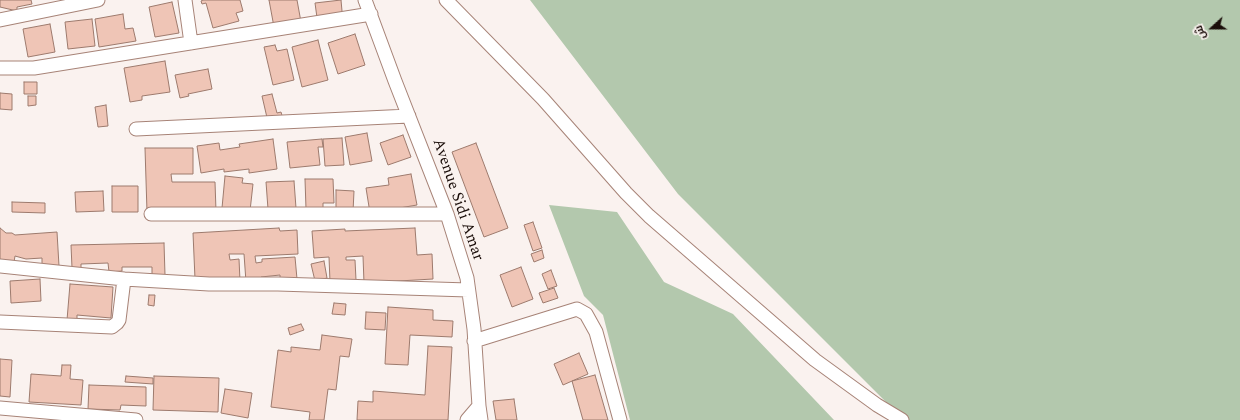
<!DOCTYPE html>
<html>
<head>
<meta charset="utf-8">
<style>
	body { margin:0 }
	#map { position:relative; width:1240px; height:420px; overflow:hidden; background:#faf2ef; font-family:Spectral,Cairo,serif }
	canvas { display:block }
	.north { position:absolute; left:1192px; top:8px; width:40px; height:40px; -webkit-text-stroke:3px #faf2ef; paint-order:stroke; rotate:249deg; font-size:11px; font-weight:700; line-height:16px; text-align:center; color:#1a0d09 }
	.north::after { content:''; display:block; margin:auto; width:14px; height:18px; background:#1a0d09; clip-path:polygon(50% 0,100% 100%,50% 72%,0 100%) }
</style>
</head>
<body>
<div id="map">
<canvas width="1240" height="420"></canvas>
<div class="north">ش</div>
</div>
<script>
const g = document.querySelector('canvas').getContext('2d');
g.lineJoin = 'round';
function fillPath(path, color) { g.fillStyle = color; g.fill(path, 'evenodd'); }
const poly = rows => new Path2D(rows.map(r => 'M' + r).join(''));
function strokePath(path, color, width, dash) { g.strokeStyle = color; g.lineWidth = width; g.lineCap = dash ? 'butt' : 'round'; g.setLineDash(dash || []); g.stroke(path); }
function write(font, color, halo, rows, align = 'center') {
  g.font = font + ' Spectral,serif'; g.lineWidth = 3.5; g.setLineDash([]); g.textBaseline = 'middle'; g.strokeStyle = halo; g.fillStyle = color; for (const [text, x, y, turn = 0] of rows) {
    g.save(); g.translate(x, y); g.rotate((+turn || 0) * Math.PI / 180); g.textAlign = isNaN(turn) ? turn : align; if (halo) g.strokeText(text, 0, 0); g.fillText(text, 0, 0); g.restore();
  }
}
fillPath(poly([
	[530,0,1240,0,1240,420,904,420,678,194],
	[549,205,617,212,664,282,733,314,834,420,630,420,603,315,584,296]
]), '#b3c8ad');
const building = poly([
	[0,0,31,0,32,4,17,7,17,11,0,7,0,0],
	[203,0,240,0,243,11,236,13,239,21,213,28,206,3,202,4,201,1,203,0],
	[269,0,297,0,301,22,274,27,269,0],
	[341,0,343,22,318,25,315,3,341,0],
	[172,2,179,33,155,37,149,7,172,2],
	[123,14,125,29,133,28,136,41,99,47,95,19,123,14],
	[92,19,95,46,68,49,65,22,92,19],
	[50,24,55,52,28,57,23,29,50,24],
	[355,34,365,65,338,74,328,43,355,34],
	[318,40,328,80,302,87,292,47,318,40],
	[275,45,277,51,287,49,294,80,273,85,264,47,275,45],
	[165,61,170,92,142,96,142,100,130,102,124,68,165,61],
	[208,69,212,89,188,94,189,96,180,98,175,75,208,69],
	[24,82,37,82,37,94,24,94,24,82],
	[0,93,12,94,12,110,0,109,0,93],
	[272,94,277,113,281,112,283,119,268,122,262,96,272,94],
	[28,96,36,96,36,105,28,106,28,96],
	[106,105,108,126,98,127,95,107,106,105],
	[367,133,372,161,350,165,345,137,367,133],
	[403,135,411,157,388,165,380,143,403,135],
	[342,138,344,165,325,166,323,139,342,138],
	[273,139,277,169,249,173,249,169,224,172,224,169,201,173,197,146,219,143,220,150,240,147,239,144,273,139],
	[322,139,323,147,318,147,320,165,290,168,287,142,322,139],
	[476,143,508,228,484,237,452,152,476,143],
	[145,148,193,148,193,174,171,174,172,182,215,182,216,211,147,212,145,148],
	[411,174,417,205,370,213,366,188,389,185,388,178,411,174],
	[225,176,243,178,242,183,253,184,250,211,222,208,225,176],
	[305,179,333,179,334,203,323,203,323,209,306,209,305,179],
	[294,181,296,208,268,209,266,182,294,181],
	[112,186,138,186,138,212,112,212,112,186],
	[336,190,354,191,353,212,336,212,336,190],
	[103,191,104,211,76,212,75,192,103,191],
	[12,202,45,203,45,213,12,212,12,202],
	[533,222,542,248,533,251,524,225,533,222],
	[0,228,6,233,12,233,15,235,57,232,59,266,42,267,42,258,26,259,15,256,14,262,0,262,0,228],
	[279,228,280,231,297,230,298,254,255,256,256,263,262,262,262,259,295,257,297,279,280,280,280,275,261,277,262,281,246,282,244,254,229,254,230,260,239,259,240,281,195,279,193,233,279,228],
	[415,228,417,255,432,254,433,279,364,283,363,256,346,257,346,260,355,260,356,280,330,282,329,257,314,258,312,231,345,229,345,231,415,228],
	[164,243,165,275,152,276,152,267,122,267,122,271,109,272,108,263,81,264,81,268,72,268,71,245,164,243],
	[542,250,544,258,534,262,531,254,542,250],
	[324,261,327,278,315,281,311,264,324,261],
	[521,267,533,299,512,307,500,275,521,267],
	[551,270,557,286,548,289,542,274,551,270],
	[40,279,41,301,11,303,10,281,40,279],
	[70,284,113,287,111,318,77,315,77,320,67,320,70,284],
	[554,288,558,298,543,303,539,293,554,288],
	[149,295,155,295,154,306,148,305,149,295],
	[334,303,346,304,345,315,332,314,334,303],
	[388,307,433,310,433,320,453,321,452,337,410,335,408,365,385,364,388,307],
	[366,312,386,313,385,330,365,329,366,312],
	[301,324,304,330,290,335,288,328,301,324],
	[322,335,352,339,349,357,340,356,336,390,328,389,324,420,309,420,310,412,271,407,278,350,291,352,291,347,320,350,322,335],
	[428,346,452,347,448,420,357,420,358,401,373,402,373,391,425,395,428,346],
	[579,353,588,374,563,385,554,364,579,353],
	[0,359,12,360,10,397,0,396,0,359],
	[62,365,71,365,70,379,83,380,81,405,29,402,31,374,61,376,62,365],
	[595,375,608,420,583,420,572,381,595,375],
	[126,376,153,378,153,384,125,382,126,376],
	[154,376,219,378,218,412,153,410,154,376],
	[89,385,146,387,146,406,121,405,120,410,88,409,89,385],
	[225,389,252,393,248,418,221,413,225,389],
	[514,399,517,420,496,420,493,401,514,399]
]);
fillPath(building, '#efc5b6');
strokePath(building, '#9d7a6d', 1);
const minor = poly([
	[185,0,191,43],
	[365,0,395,81,447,214,467,278,474,329,479,406,481,420],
	[446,0,543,99,626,193,649,216,815,360,877,405,902,420],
	[0,20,98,0],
	[0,68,34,68,371,14],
	[136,129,409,116],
	[151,214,447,214],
	[0,266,124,279,209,284,278,284,468,290],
	[0,322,112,327,117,323,119,320,124,279],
	[474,341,577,309,586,314,596,332,620,420],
	[0,408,136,420],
	[467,420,479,406]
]);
strokePath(minor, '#a78377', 15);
strokePath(minor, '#fff', 13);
write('16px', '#1a0d09', '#faf2ef', [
	["Avenue Sidi Amar",457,200,71]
]);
</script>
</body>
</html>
